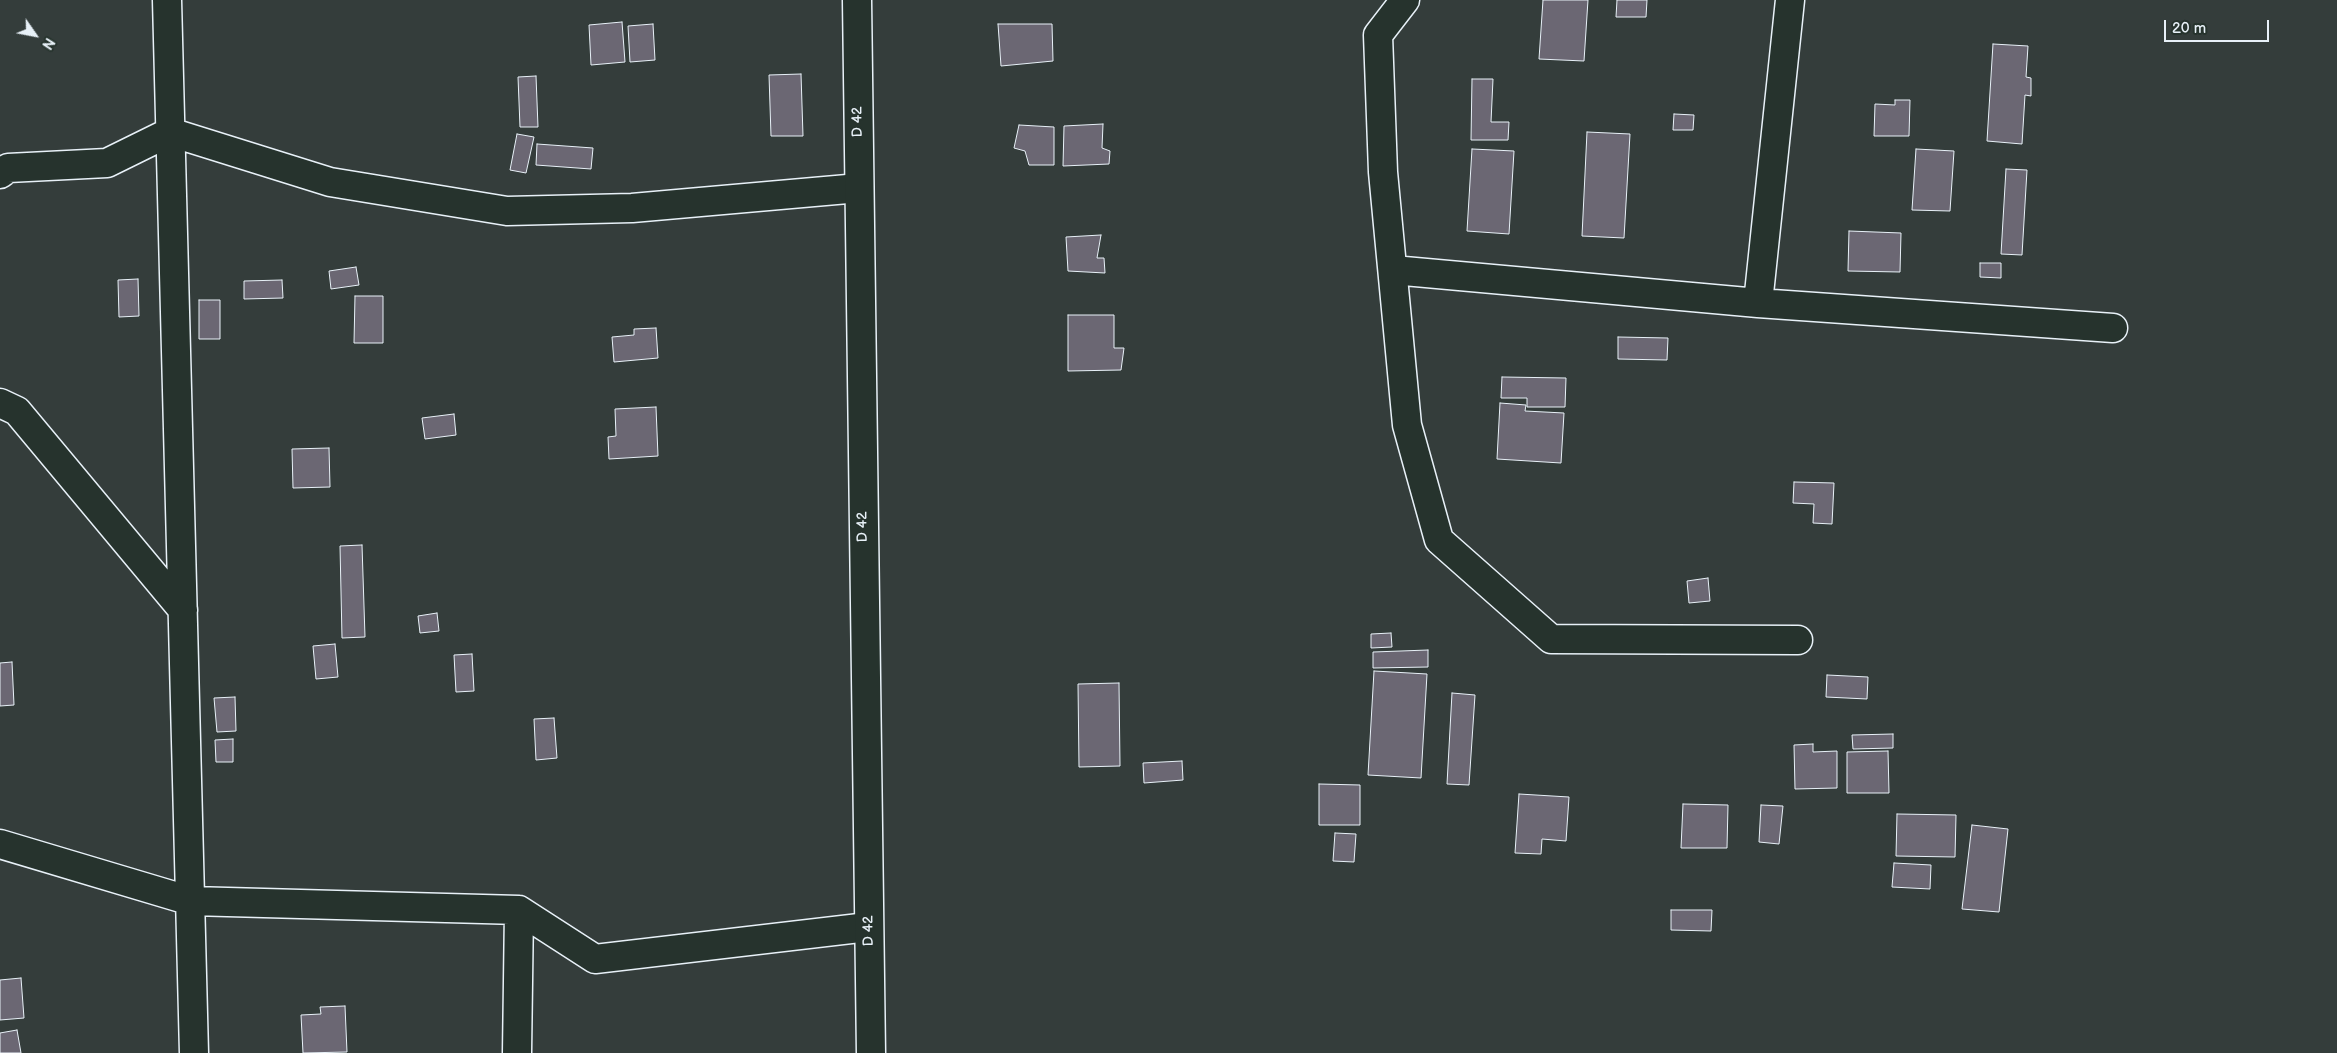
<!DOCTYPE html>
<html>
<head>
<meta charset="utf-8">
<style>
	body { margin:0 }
	#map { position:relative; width:2337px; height:1053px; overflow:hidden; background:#343d3b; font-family:"Balsamiq Sans",sans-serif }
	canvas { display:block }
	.north { position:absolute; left:10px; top:10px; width:50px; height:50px; -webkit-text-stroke:4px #26332d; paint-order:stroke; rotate:123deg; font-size:14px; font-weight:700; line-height:20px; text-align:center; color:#e8f1f8 }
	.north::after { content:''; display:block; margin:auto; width:18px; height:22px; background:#e8f1f8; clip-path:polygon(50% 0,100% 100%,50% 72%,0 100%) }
	.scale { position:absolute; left:2164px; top:20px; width:105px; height:22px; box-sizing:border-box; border:2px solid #e8f1f8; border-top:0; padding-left:6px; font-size:15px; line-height:18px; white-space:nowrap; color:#e8f1f8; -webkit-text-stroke:4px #26332d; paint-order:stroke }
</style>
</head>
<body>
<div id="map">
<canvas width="2337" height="1053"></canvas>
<div class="north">N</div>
<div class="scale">20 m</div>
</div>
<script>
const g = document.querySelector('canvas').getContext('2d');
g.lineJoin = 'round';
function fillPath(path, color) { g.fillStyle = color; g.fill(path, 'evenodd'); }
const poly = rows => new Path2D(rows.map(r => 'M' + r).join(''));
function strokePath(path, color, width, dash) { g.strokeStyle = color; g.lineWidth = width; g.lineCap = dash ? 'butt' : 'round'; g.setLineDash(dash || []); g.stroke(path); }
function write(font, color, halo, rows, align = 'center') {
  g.font = font + ' "Balsamiq Sans",sans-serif'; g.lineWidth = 4; g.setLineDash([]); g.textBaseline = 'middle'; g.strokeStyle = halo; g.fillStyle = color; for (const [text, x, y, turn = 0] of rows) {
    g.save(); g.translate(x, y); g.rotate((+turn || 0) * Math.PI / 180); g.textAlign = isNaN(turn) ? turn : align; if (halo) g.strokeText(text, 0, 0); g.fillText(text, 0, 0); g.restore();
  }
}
const building = poly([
	[1543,0,1588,0,1584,61,1539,59,1543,0],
	[1617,0,1647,0,1646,17,1616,17,1617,0],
	[622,22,625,62,591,65,589,25,622,22],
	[653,24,655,60,630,62,628,26,653,24],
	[998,24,1052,24,1053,61,1001,66,998,24],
	[1993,44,2028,46,2026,77,2031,78,2031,96,2025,95,2022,144,1987,141,1993,44],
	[801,74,803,136,771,136,769,75,801,74],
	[536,76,538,127,520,127,518,77,536,76],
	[1472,79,1493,79,1491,122,1509,122,1508,140,1471,140,1472,79],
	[1895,100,1910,100,1909,136,1874,136,1875,104,1895,105,1895,100],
	[1674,114,1694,115,1693,130,1673,130,1674,114],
	[1103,124,1102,148,1110,151,1109,164,1063,166,1064,126,1103,124],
	[1019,125,1054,127,1054,165,1029,165,1025,151,1014,148,1019,125],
	[1587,132,1630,134,1624,238,1582,236,1587,132],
	[517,134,534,137,526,173,510,170,517,134],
	[537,144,593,148,591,169,536,165,537,144],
	[1472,149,1514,151,1509,234,1467,231,1472,149],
	[1916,149,1954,151,1950,211,1912,210,1916,149],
	[2006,169,2027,170,2022,255,2001,254,2006,169],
	[1849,231,1901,233,1900,272,1848,271,1849,231],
	[1101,235,1097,258,1104,258,1105,273,1068,271,1066,237,1101,235],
	[1980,263,2001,263,2001,278,1980,277,1980,263],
	[356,267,359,285,331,289,329,271,356,267],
	[138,279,139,316,119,317,118,280,138,279],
	[282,280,283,298,244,299,244,281,282,280],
	[355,296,383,296,383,343,354,343,355,296],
	[199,300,220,300,220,339,199,339,199,300],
	[1068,315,1114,315,1114,348,1124,348,1121,370,1068,371,1068,315],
	[656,328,658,358,614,362,612,337,634,335,634,329,656,328],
	[1618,337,1668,338,1667,360,1618,359,1618,337],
	[1502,377,1566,378,1565,407,1527,407,1527,398,1501,398,1502,377],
	[1500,403,1526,405,1525,411,1564,413,1561,463,1497,459,1500,403],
	[656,407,658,456,609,459,608,437,616,436,615,409,656,407],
	[454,414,456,435,425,439,422,418,454,414],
	[329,448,330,487,293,488,292,449,329,448],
	[1794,482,1834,483,1832,524,1813,523,1814,504,1793,503,1794,482],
	[362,545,365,637,342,638,340,546,362,545],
	[1708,578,1710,601,1689,603,1687,581,1708,578],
	[437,613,439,631,420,633,418,616,437,613],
	[1391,633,1392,647,1371,648,1371,634,1391,633],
	[335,644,338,677,316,679,313,646,335,644],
	[1428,650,1428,667,1373,668,1373,652,1428,650],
	[472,654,474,691,456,692,454,655,472,654],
	[12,662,14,705,0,706,0,663,12,662],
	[1374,671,1427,674,1421,778,1368,775,1374,671],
	[1827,675,1868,677,1867,699,1826,697,1827,675],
	[1119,683,1120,766,1079,767,1078,684,1119,683],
	[1452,693,1475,695,1469,785,1447,784,1452,693],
	[235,697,236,731,217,732,214,698,235,697],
	[554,718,557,758,536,760,534,719,554,718],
	[1893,734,1893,748,1853,749,1852,735,1893,734],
	[233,739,233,762,216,762,215,740,233,739],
	[1813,744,1813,752,1837,751,1837,788,1795,789,1794,745,1813,744],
	[1888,751,1889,793,1847,793,1847,752,1888,751],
	[1182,761,1183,780,1144,783,1143,763,1182,761],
	[1319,784,1360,785,1360,825,1319,825,1319,784],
	[1519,794,1569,797,1566,841,1542,839,1541,854,1515,853,1519,794],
	[1683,804,1728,805,1727,848,1681,848,1683,804],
	[1761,805,1783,806,1779,844,1759,842,1761,805],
	[1897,814,1956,815,1955,857,1896,856,1897,814],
	[1972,825,2008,829,1999,912,1962,909,1972,825],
	[1335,833,1356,834,1354,862,1333,861,1335,833],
	[1894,863,1931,865,1930,889,1892,887,1894,863],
	[1671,910,1712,910,1711,931,1671,930,1671,910],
	[21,978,24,1018,0,1020,0,980,21,978],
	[345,1006,347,1052,303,1053,301,1015,321,1014,320,1007,345,1006],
	[17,1030,21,1053,0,1053,0,1033,17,1030]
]);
fillPath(building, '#6b6773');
strokePath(building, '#e8f1f8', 1);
const street = poly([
	[167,0,194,1053],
	[1405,0,1378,35,1383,172,1407,425,1439,540,1551,639,1798,640],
	[0,174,8,168,107,163,170,132,330,182,507,211,632,208,859,188],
	[1393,270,1758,303,2113,328],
	[1758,303,1790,0],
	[0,403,17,411,183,610],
	[0,844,191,901,519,910,595,959,868,927],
	[517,1053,519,910]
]);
const secondary = poly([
	[857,0,871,1053]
]);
strokePath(street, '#e8f1f8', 31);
strokePath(secondary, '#e8f1f8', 31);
strokePath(street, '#26332d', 28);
strokePath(secondary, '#26332d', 28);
write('14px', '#e8f1f8', '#26332d', [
	["D 42",858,122,-91],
	["D 42",863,527,-91],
	["D 42",869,931,-91]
]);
</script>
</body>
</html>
